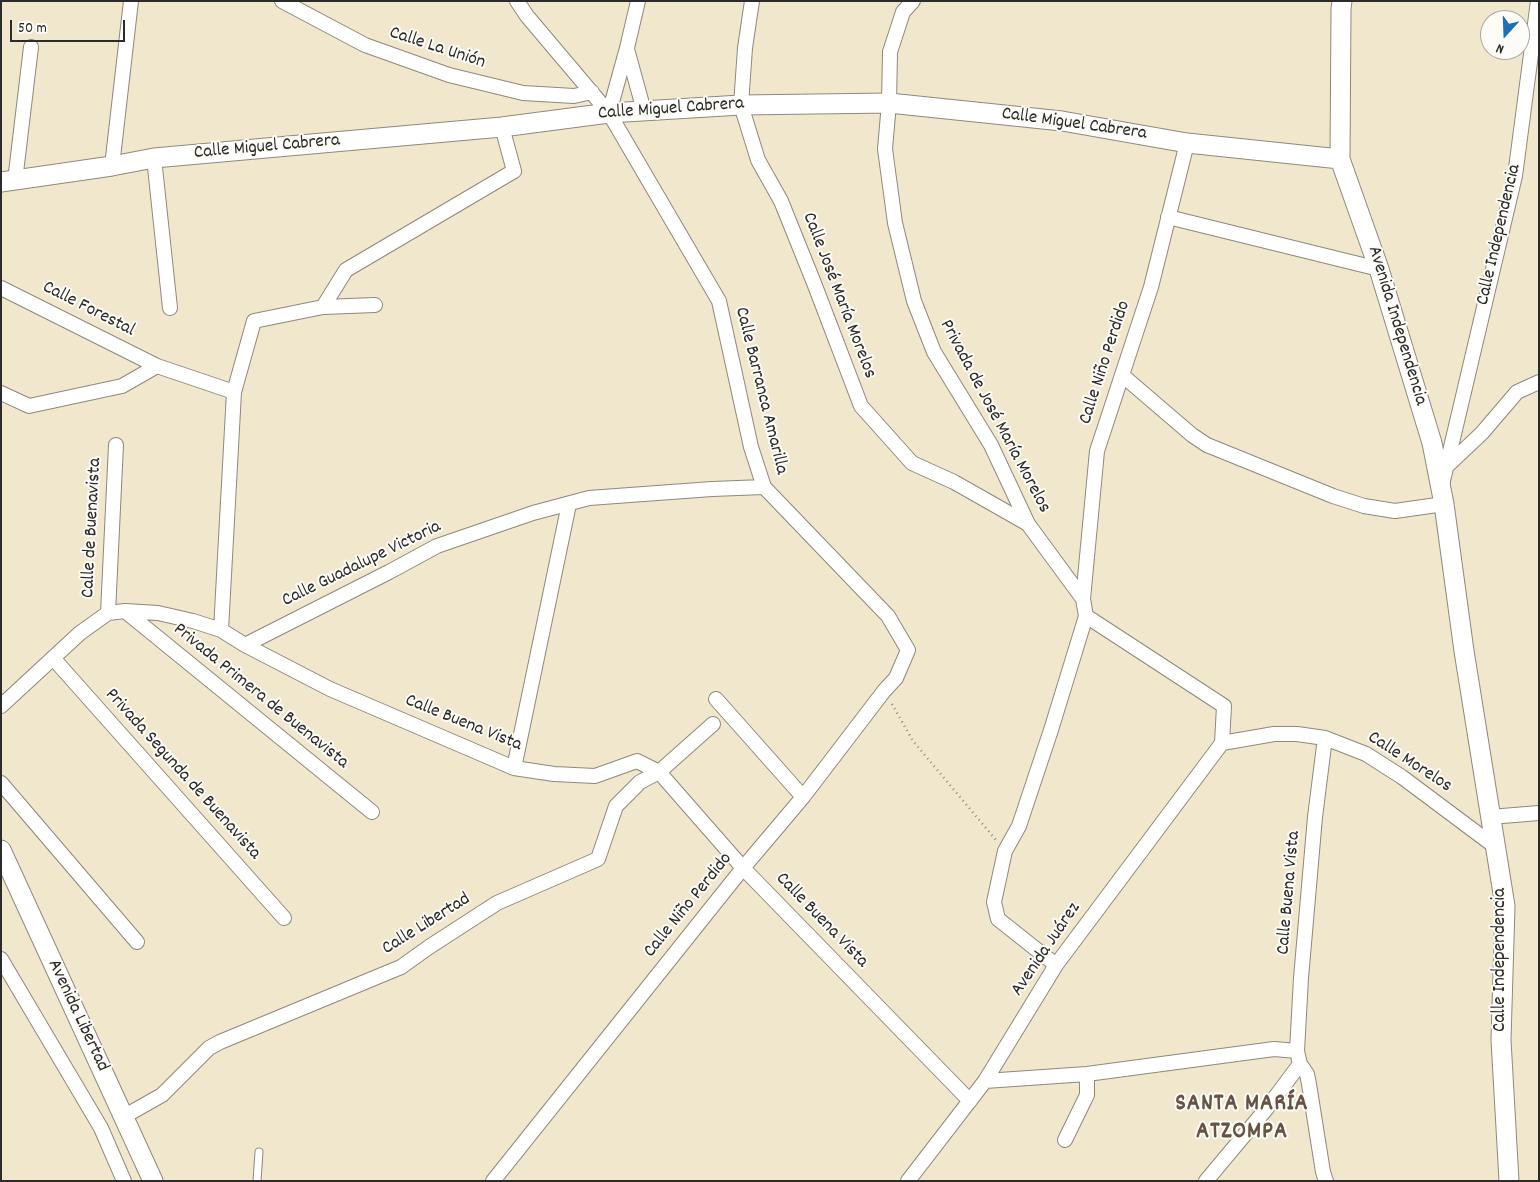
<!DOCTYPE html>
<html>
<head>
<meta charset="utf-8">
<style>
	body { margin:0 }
	#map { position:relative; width:1540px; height:1182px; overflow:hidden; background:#f1e7cd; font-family:Dekko,sans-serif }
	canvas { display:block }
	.frame { position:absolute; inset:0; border:2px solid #2b2b2b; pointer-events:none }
	.north { position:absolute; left:1480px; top:10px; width:50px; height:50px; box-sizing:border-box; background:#fdfcf7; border:1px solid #a9a8a5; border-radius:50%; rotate:200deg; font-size:14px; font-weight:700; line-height:20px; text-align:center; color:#2b2b2b }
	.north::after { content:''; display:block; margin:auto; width:18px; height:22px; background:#1f6fb2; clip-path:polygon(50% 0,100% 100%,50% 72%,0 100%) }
	.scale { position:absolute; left:10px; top:20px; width:115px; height:22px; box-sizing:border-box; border:2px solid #2b2b2b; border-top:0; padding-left:6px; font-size:15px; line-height:18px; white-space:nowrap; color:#2b2b2b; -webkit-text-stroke:4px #fdfcf7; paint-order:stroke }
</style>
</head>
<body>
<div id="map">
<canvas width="1540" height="1182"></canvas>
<div class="frame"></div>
<div class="north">N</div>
<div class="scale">50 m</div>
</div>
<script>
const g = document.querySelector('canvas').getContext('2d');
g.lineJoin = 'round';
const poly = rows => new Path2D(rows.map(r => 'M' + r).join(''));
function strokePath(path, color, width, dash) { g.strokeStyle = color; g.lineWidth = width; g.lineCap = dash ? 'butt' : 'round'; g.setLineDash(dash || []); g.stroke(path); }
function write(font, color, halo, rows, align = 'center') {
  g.font = font + ' Dekko,sans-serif'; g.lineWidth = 4; g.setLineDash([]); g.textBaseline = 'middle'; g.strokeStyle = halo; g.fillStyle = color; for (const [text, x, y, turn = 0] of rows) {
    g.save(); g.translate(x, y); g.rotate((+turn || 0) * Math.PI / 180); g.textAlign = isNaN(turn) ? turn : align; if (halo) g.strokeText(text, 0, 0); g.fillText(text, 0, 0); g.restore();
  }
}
const lane = poly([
	[257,1181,259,1152]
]);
const street = poly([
	[282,1,365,45,449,75,523,93,574,96,592,92],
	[752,1,745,48,741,105,758,160,781,201,814,283,861,406,912,463,954,482,1028,524],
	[913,1,903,12,890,52,889,103,885,149,895,223,914,301,934,352,991,445,1028,524,1083,599,1086,616,1051,730,1019,826,1005,851,994,902,998,919,1056,965],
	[627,49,644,111],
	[609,113,627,48,638,1],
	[154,158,170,308],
	[112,166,131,1],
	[15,181,31,47],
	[1168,217,1379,269],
	[1,288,157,366],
	[323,307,346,270,514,171,502,127],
	[1122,375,1192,435,1207,445,1333,496,1364,506,1395,511,1444,504],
	[1,393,29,406,122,386,157,366,234,392],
	[1446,467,1482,433,1517,392,1539,382],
	[1442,485,1515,176,1538,1],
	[1083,599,1097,451,1151,287,1187,143],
	[125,611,372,812],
	[108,613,116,445],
	[1086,616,1224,706,1222,743,1274,734,1297,734,1325,738,1366,754,1402,777,1497,848],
	[221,630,234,392,254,321,323,307,375,305],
	[245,645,389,572,437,546,533,513,589,498,712,489,764,487],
	[53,658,284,918],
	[716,699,803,797],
	[1,706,80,633,108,613,125,611,158,613,193,621,221,630,245,645,330,689,514,768,554,774,595,776,637,761,659,772,743,868,970,1101],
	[1325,738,1315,817,1301,978,1297,1051,1300,1064,1307,1074,1309,1084,1323,1172,1326,1181],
	[514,768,569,504],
	[1,783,137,942],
	[1490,817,1539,813],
	[1,959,101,1128,124,1181],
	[985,1081,1087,1074,1274,1049,1297,1051],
	[123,1117,162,1095,209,1048,220,1042,401,967,429,947,497,903,598,859,616,806,640,782,659,772,713,724],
	[1065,1140,1087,1095,1087,1074],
	[493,1181,743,868,803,797,884,691,896,678,908,650,888,616,764,487,751,447,719,301,609,113,527,16,517,1],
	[908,1181,985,1081,1056,965,1222,743],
	[1206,1181,1267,1108,1300,1064]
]);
const secondary = poly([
	[1342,1,1341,9,1340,159,1379,269,1432,443,1444,504,1464,651,1505,906,1501,1040,1509,1181],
	[1,182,112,166,154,158,502,127,609,113,741,105,889,103,1062,121,1187,143,1340,159],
	[1,850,153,1181]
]);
strokePath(lane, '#8e897c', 9);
strokePath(street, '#8e897c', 16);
strokePath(secondary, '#8e897c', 21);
strokePath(poly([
	[892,704,913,741,996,840]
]), '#8e897c', 2.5, [1, 4]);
strokePath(lane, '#fff', 7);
strokePath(street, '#fff', 14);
strokePath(secondary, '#fff', 19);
write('19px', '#2b2b2b', '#fdfcf7', [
	["Calle La Unión",437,49,18],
	["Calle Miguel Cabrera",671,110,-4],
	["Calle Miguel Cabrera",1074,125,8],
	["Calle Miguel Cabrera",267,148,-5],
	["Calle Independencia",1500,235,-77],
	["Calle José María Morelos",838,296,69],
	["Calle Forestal",88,310,27],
	["Avenida Independencia",1396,326,73],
	["Calle Niño Perdido",1106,363,-72],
	["Calle Barranca Amarilla",760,391,76],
	["Privada de José María Morelos",994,417,62],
	["Calle de Buenavista",93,528,-87],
	["Calle Guadalupe Victoria",362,565,-26],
	["Privada Primera de Buenavista",260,697,39],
	["Calle Buena Vista",463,724,22],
	["Calle Morelos",1409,763,33],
	["Privada Segunda de Buenavista",182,775,48],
	["Calle Buena Vista",1290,893,-85],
	["Calle Niño Perdido",689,906,-51],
	["Calle Buena Vista",821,921,46],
	["Calle Libertad",427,925,-32],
	["Avenida Juárez",1047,950,-56],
	["Calle Independencia",1501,960,-90],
	["Avenida Libertad",77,1016,65]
]);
g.letterSpacing = '1px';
write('bold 24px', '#675346', '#fdfcf7', [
	["SANTA MARÍA",1242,1106],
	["ATZOMPA",1242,1134]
]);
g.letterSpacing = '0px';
</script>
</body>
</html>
